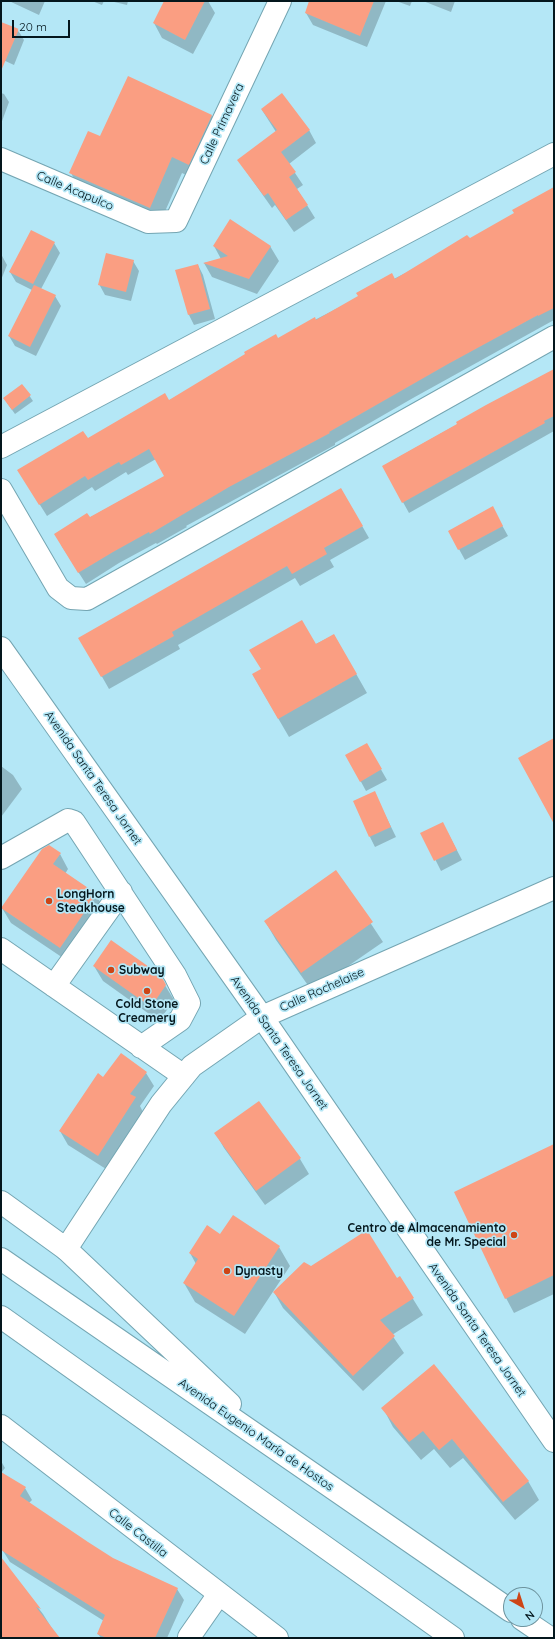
<!DOCTYPE html>
<html>
<head>
<meta charset="utf-8">
<style>
	body { margin:0 }
	#map { position:relative; width:555px; height:1639px; overflow:hidden; background:#b4e7f6; font-family:Quicksand,sans-serif }
	canvas { display:block }
	.frame { position:absolute; inset:0; border:2px solid #04171d; pointer-events:none }
	.north { position:absolute; left:503px; top:1587px; width:40px; height:40px; box-sizing:border-box; background:#b4e7f6; border:1px solid #6e949f; border-radius:50%; rotate:141deg; font-size:11px; font-weight:700; line-height:16px; text-align:center; color:#04171d }
	.north::after { content:''; display:block; margin:auto; width:14px; height:18px; background:#cd4516; clip-path:polygon(50% 0,100% 100%,50% 72%,0 100%) }
	.scale { position:absolute; left:12px; top:20px; width:58px; height:18px; box-sizing:border-box; border:2px solid #04171d; border-top:0; padding-left:5px; font-size:12px; line-height:14px; white-space:nowrap; color:#04171d; -webkit-text-stroke:3px #b4e7f6; paint-order:stroke }
</style>
</head>
<body>
<div id="map">
<canvas width="555" height="1639"></canvas>
<div class="frame"></div>
<div class="north">N</div>
<div class="scale">20 m</div>
</div>
<script>
const g = document.querySelector('canvas').getContext('2d');
g.lineJoin = 'round';
function fillPath(path, color) { g.fillStyle = color; g.fill(path, 'evenodd'); }
const poly = rows => new Path2D(rows.map(r => 'M' + r).join(''));
function strokePath(path, color, width, dash) { g.strokeStyle = color; g.lineWidth = width; g.lineCap = dash ? 'butt' : 'round'; g.setLineDash(dash || []); g.stroke(path); }
function write(font, color, halo, rows, align = 'center') {
  g.font = font + ' Quicksand,sans-serif'; g.lineWidth = 3.5; g.setLineDash([]); g.textBaseline = 'middle'; g.strokeStyle = halo; g.fillStyle = color; for (const [text, x, y, turn = 0] of rows) {
    g.save(); g.translate(x, y); g.rotate((+turn || 0) * Math.PI / 180); g.textAlign = isNaN(turn) ? turn : align; if (halo) g.strokeText(text, 0, 0); g.fillText(text, 0, 0); g.restore();
  }
}
fillPath(poly([
	[9,1,45,1,39,15],
	[92,1,104,1,102,5],
	[110,1,128,1,127,5],
	[166,1,208,1,215,13,193,54,162,38,154,23],
	[310,1,386,1,367,47,313,25,306,13],
	[396,1,412,1,410,6],
	[423,1,455,1,451,12],
	[1,23,18,30,24,40,14,65,1,59],
	[1,93,4,94,9,102,1,124],
	[262,110,309,130,316,143,289,164,303,185,297,189,315,218,294,232,275,205,272,208,238,160,276,132],
	[212,116,222,133,199,181,182,173,159,225,80,190,71,173,100,137],
	[554,187,554,320,413,398,335,443,335,445,186,526,187,527,157,544,156,543,119,563,86,584,61,545,89,518,166,476,156,459,128,475,126,472,95,491,92,487,47,516,25,481,87,439,168,401,278,339,469,240,515,214],
	[54,243,60,253,41,289,55,296,61,306,36,356,15,346,9,336,32,290,16,282,10,272],
	[214,246,270,246,279,261,257,294,212,277,204,263,221,259],
	[1,254,7,265,1,280],
	[133,261,139,271,131,301,105,295,99,284],
	[198,265,203,275,215,319,194,325,189,315,177,271],
	[554,370,554,431,409,513,383,466],
	[22,385,33,401,15,414,7,403],
	[341,489,369,538,330,560,334,567,300,586,295,578,178,645,180,649,109,689,80,638],
	[498,518,508,536,465,560,449,531],
	[334,635,367,693,289,737,253,675],
	[367,745,387,780,366,791,347,756],
	[1,766,13,775,22,789,1,817],
	[374,792,396,837,375,847,370,837],
	[422,833,448,833,462,860,441,871],
	[60,854,68,869,65,874,96,895,105,910,69,962,11,923,2,908],
	[336,871,383,942,312,991,276,940,265,921],
	[94,966,163,982,174,1000,159,1021,103,981],
	[146,1073,154,1086,140,1106,143,1112,106,1169,68,1145,60,1131,104,1078],
	[259,1102,300,1159,309,1174,265,1205,224,1148,216,1134],
	[554,1145,554,1294,514,1313,506,1298],
	[221,1235,279,1247,290,1266,245,1334,195,1302,184,1283,196,1264,190,1253],
	[311,1267,397,1279,400,1278,423,1315,392,1335,404,1353,363,1391,283,1308,274,1292],
	[433,1366,528,1481,539,1500,515,1520,463,1458,450,1468,434,1449,421,1460,393,1427,383,1408],
	[1,1461,5,1468,1,1473,25,1488,32,1500,29,1503,112,1559,177,1589,184,1600,167,1638,101,1638,98,1634,104,1621,10,1562,3,1551,1,1534],
	[1,1559,43,1614,58,1638,1,1637]
]), '#0003');
fillPath(poly([
	[164,1,205,1,185,40,153,23],
	[309,1,374,1,360,36,305,13],
	[1,22,19,29,1,71],
	[128,76,212,115,189,165,172,157,150,208,69,173,88,131,100,136],
	[282,93,310,130,281,152,296,172,289,177,308,205,286,220,268,193,264,196,237,160,277,130,261,109],
	[554,187,554,308,538,316,538,315,448,364,329,432,330,433,229,487,150,534,149,532,113,552,78,573,54,534,87,513,90,517,164,476,149,449,121,465,119,462,88,480,85,476,39,505,17,470,83,431,88,438,165,393,169,400,245,354,244,352,276,334,278,338,315,317,316,320,358,296,356,293,392,273,395,279,467,235,470,238,514,213,512,210],
	[230,219,271,246,249,279,203,263,228,256,213,246],
	[31,230,55,242,33,284,9,272],
	[106,253,134,260,126,292,98,285],
	[198,264,210,309,188,315,175,270],
	[34,285,56,295,30,347,8,336],
	[554,369,554,416,544,421,545,423,402,503,382,466,457,424,456,422,486,405],
	[22,384,31,395,12,410,3,398],
	[341,488,363,526,324,548,327,554,292,574,287,566,172,632,174,636,101,677,78,638],
	[493,506,503,526,458,550,448,531],
	[302,620,316,644,334,634,357,674,278,719,252,674,261,669,249,650],
	[554,738,554,824,518,758],
	[367,743,382,769,360,782,345,755],
	[375,791,391,827,369,837,353,801],
	[443,822,457,850,434,861,420,833],
	[49,845,61,853,53,864,97,894,60,948,1,908,42,849],
	[336,870,373,922,301,973,264,921],
	[111,940,159,974,164,981,166,985,151,1007,93,966],
	[121,1053,147,1072,130,1094,136,1097,98,1156,59,1131,98,1073,103,1077],
	[259,1101,301,1158,256,1191,214,1133],
	[554,1144,554,1275,505,1299,454,1192],
	[233,1215,280,1246,234,1316,183,1283,198,1259,189,1253,207,1225,220,1234],
	[367,1230,397,1278,400,1276,414,1298,380,1320,395,1336,353,1376,273,1292,304,1262,311,1266],
	[434,1364,529,1481,503,1502,452,1439,439,1450,423,1431,409,1442,381,1408],
	[1,1472,26,1487,20,1496,88,1542,113,1558,178,1588,155,1638,107,1638,97,1634,105,1615,1,1550],
	[1,1557,41,1609,36,1607,60,1638,1,1638]
]), '#fa9e82');
const minor = poly([
	[1,159,148,222,176,221,280,1],
	[1,447,554,154],
	[1,490,58,588,71,598,87,599,554,337],
	[1,858,68,820,74,822,175,975,189,1003,180,1020,141,1047],
	[1,949,184,1076],
	[54,986,121,892],
	[1,1202,66,1249,161,1104,192,1066,262,1017,554,888],
	[1,1426,277,1638],
	[189,1637,219,1594]
]);
const major = poly([
	[1,648,262,1017,554,1441]
]);
const highway = poly([
	[66,1249,230,1404],
	[1,1259,511,1611],
	[1,1317,453,1638],
	[522,1619,550,1638]
]);
strokePath(minor, '#74a5b2', 24);
strokePath(major, '#74a5b2', 24);
strokePath(highway, '#74a5b2', 24);
strokePath(minor, '#fff', 22);
strokePath(major, '#fff', 22);
strokePath(highway, '#fff', 22);
for (const [x, y, r, color] of [
	[49,901,4,"#cd4516"],
	[111,970,4,"#cd4516"],
	[147,991,4,"#cd4516"],
	[514,1235,4,"#cd4516"],
	[227,1271,4,"#cd4516"]
]) { const dot = new Path2D(); dot.arc(x, y, r, 0, 2 * Math.PI); g.fillStyle = color; g.fill(dot); strokePath(dot, '#b4e7f6', 1.5); }
write('12px', '#04171d', '#b4e7f6', [
	["Calle Primavera",222,124,-65],
	["Calle Acapulco",75,191,23],
	["Avenida Santa Teresa Jornet",93,778,55],
	["Calle Rochelaise",322,990,-24],
	["Avenida Santa Teresa Jornet",279,1043,55],
	["Avenida Santa Teresa Jornet",477,1330,55],
	["Avenida Eugenio María de Hostos",256,1435,35],
	["Calle Castilla",138,1533,38]
]);
write('bold 12px', '#04171d', '#b4e7f6', [
	["LongHorn",57,894],
	["Steakhouse",57,908],
	["Subway",119,970],
	["Cold Stone",147,1004,"center"],
	["Creamery",147,1018,"center"],
	["Centro de Almacenamiento",506,1228,"right"],
	["de Mr. Special",506,1242,"right"],
	["Dynasty",235,1271]
], 'left');
</script>
</body>
</html>
